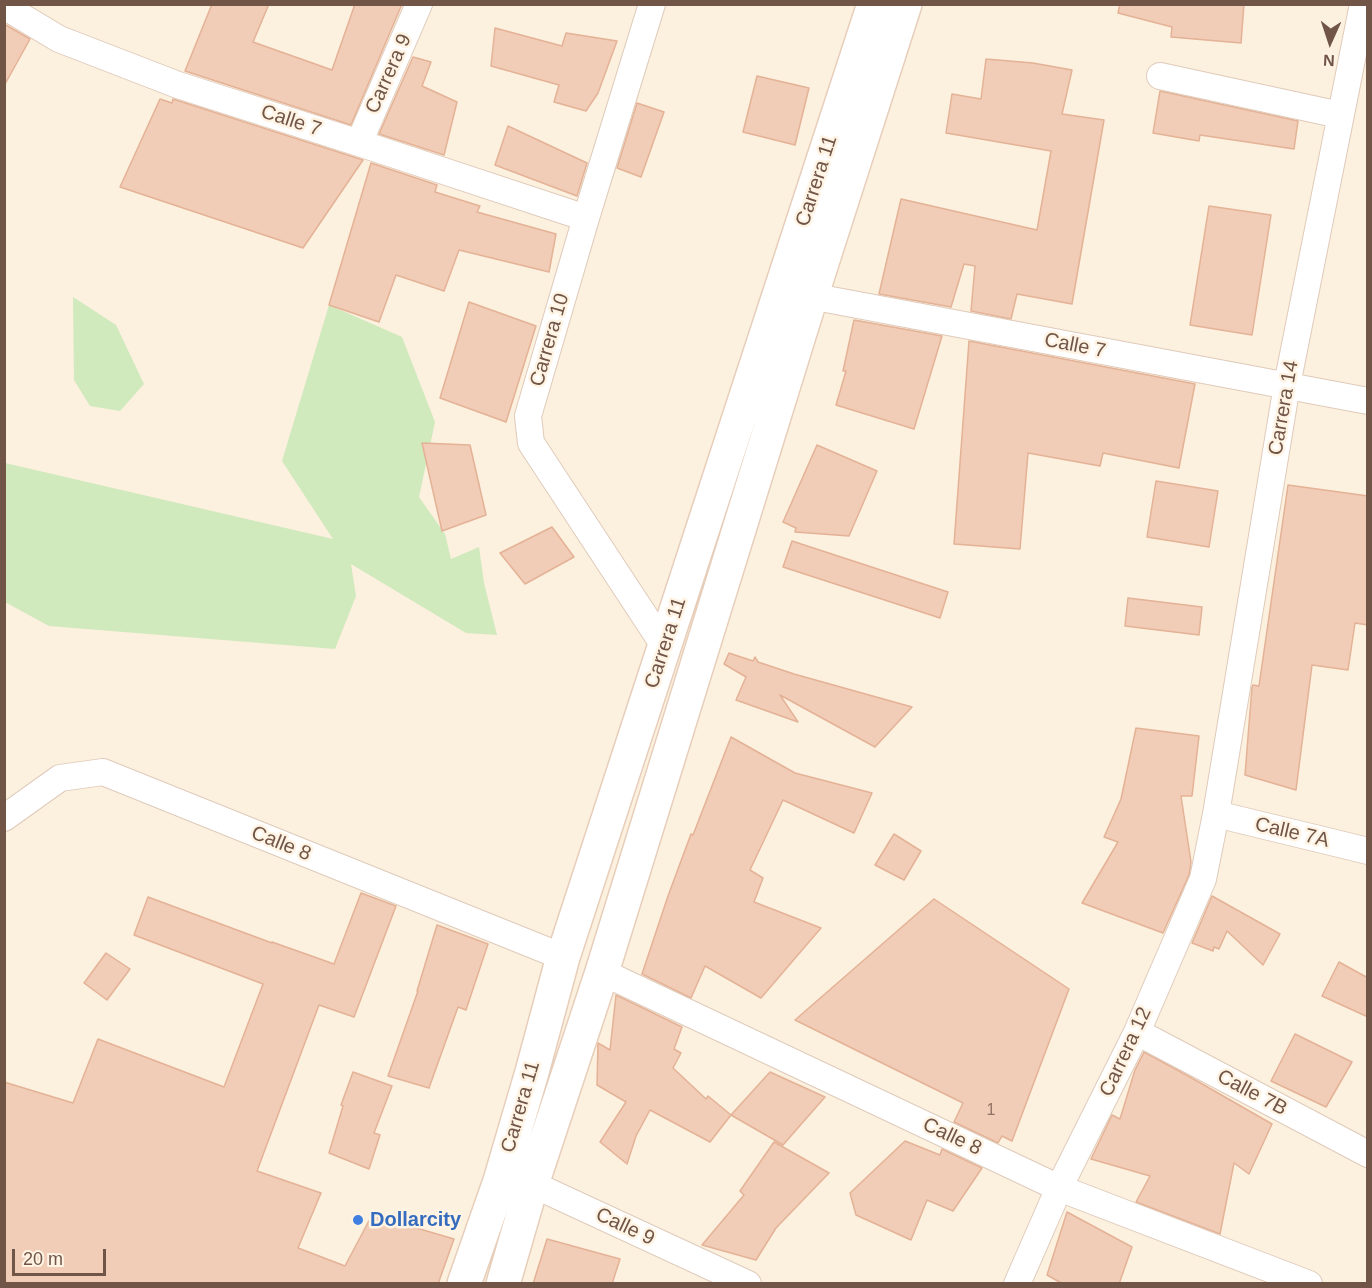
<!DOCTYPE html>
<html>
<head>
<meta charset="utf-8">
<style>
	body { margin:0 }
	#map { position:relative; width:1372px; height:1288px; overflow:hidden; background:#fcf0de; font-family:Helvetica,sans-serif }
	canvas { display:block }
	.frame { position:absolute; inset:0; border:6px solid #715547; pointer-events:none }
	.north { position:absolute; left:1300px; top:12px; width:60px; height:60px; -webkit-text-stroke:4px #fff4e4; paint-order:stroke; rotate:183deg; font-size:16px; font-weight:700; line-height:24px; text-align:center; color:#715547 }
	.north::after { content:''; display:block; margin:auto; width:21px; height:27px; background:#715547; clip-path:polygon(50% 0,100% 100%,50% 72%,0 100%) }
	.scale { position:absolute; left:12px; top:1249px; width:94px; height:27px; box-sizing:border-box; border:3px solid #715547; border-top:0; padding-left:8px; font-size:18px; line-height:21px; white-space:nowrap; color:#715547; -webkit-text-stroke:4px #fff4e4; paint-order:stroke }
</style>
</head>
<body>
<div id="map">
<canvas width="1372" height="1288"></canvas>
<div class="frame"></div>
<div class="north">N</div>
<div class="scale">20 m</div>
</div>
<script>
const g = document.querySelector('canvas').getContext('2d');
g.lineJoin = 'round';
function fillPath(path, color) { g.fillStyle = color; g.fill(path, 'evenodd'); }
const poly = rows => new Path2D(rows.map(r => 'M' + r).join(''));
function strokePath(path, color, width, dash) { g.strokeStyle = color; g.lineWidth = width; g.lineCap = dash ? 'butt' : 'round'; g.setLineDash(dash || []); g.stroke(path); }
function write(font, color, halo, rows, align = 'center') {
  g.font = font + ' Helvetica,sans-serif'; g.lineWidth = 5; g.setLineDash([]); g.textBaseline = 'middle'; g.strokeStyle = halo; g.fillStyle = color; for (const [text, x, y, turn = 0] of rows) {
    g.save(); g.translate(x, y); g.rotate((+turn || 0) * Math.PI / 180); g.textAlign = isNaN(turn) ? turn : align; if (halo) g.strokeText(text, 0, 0); g.fillText(text, 0, 0); g.restore();
  }
}
fillPath(poly([
	[73,297,116,325,144,384,120,411,90,406,74,380],
	[329,305,402,337,435,422,419,497,445,534,451,559,479,547,484,583,497,635,466,633,351,564,356,596,335,649,49,626,5,602,5,463,333,539,282,461]
]), '#d0e9bd');
const building = poly([
	[212,4,269,4,253,42,332,70,355,4,402,4,351,125,185,71,212,4],
	[1120,4,1244,4,1241,43,1171,37,1172,27,1118,13,1120,4],
	[4,24,30,39,4,86,4,24],
	[495,28,562,46,566,33,617,41,598,93,586,111,554,102,559,85,491,66,495,28],
	[413,57,431,62,422,86,457,102,444,155,379,134,413,57],
	[986,59,1033,63,1072,70,1062,114,1104,120,1072,304,1017,294,1011,319,971,311,975,266,964,264,951,307,879,294,901,199,1037,230,1051,151,946,133,952,94,981,99,986,59],
	[757,76,809,88,795,145,743,132,757,76],
	[1160,91,1298,121,1294,149,1200,135,1199,141,1153,133,1160,91],
	[160,99,172,103,173,99,363,160,303,248,120,187,160,99],
	[637,103,664,112,641,177,617,168,637,103],
	[508,126,587,163,577,196,495,165,508,126],
	[371,163,437,185,435,192,480,206,477,212,556,234,549,272,459,250,444,291,396,275,379,322,329,305,371,163],
	[1209,206,1271,215,1252,335,1190,325,1209,206],
	[469,302,536,326,506,422,440,398,469,302],
	[854,320,942,336,914,429,836,405,846,371,843,371,854,320],
	[969,341,1195,384,1179,468,1103,453,1100,466,1028,453,1020,549,954,544,969,341],
	[422,443,470,445,486,515,442,531,422,443],
	[817,445,877,471,849,536,795,532,796,528,783,522,817,445],
	[1156,481,1218,491,1209,547,1147,537,1156,481],
	[1288,485,1368,496,1368,625,1355,623,1348,670,1312,665,1296,790,1245,775,1252,687,1253,685,1259,686,1288,485],
	[552,527,574,557,525,584,500,553,552,527],
	[792,541,948,592,940,618,783,567,792,541],
	[1128,598,1202,607,1199,635,1125,626,1128,598],
	[729,653,753,661,755,657,758,662,794,674,912,707,875,747,780,695,798,722,736,700,746,677,724,664,729,653],
	[1136,728,1199,736,1192,796,1181,796,1191,862,1189,875,1163,933,1082,903,1118,842,1104,837,1121,799,1136,728],
	[731,737,795,773,872,793,854,833,783,800,750,870,763,878,754,902,821,928,761,998,705,966,691,998,642,974,668,896,691,834,693,835,731,737],
	[894,834,921,851,904,880,875,865,894,834],
	[361,893,396,906,354,1017,319,1005,257,1171,321,1193,298,1248,345,1266,372,1215,454,1239,438,1284,4,1284,4,1082,73,1103,98,1039,224,1087,263,984,134,935,148,897,272,943,272,942,334,964,361,893],
	[1212,896,1280,934,1263,965,1227,931,1219,949,1214,947,1213,951,1192,943,1212,896],
	[934,899,1069,989,1012,1141,1002,1136,998,1143,954,1122,963,1103,795,1020,934,899],
	[437,925,488,944,466,1010,458,1007,429,1088,388,1076,418,991,417,991,437,925],
	[106,953,130,969,107,1000,84,983,106,953],
	[1339,962,1368,978,1368,1017,1322,996,1339,962],
	[616,995,682,1027,674,1049,681,1053,673,1068,706,1099,708,1096,731,1115,710,1142,650,1110,636,1136,627,1164,600,1142,626,1102,597,1085,598,1043,610,1050,616,995],
	[1295,1034,1352,1062,1326,1107,1271,1081,1295,1034],
	[1144,1052,1190,1077,1272,1124,1249,1174,1234,1163,1220,1234,1136,1202,1150,1176,1091,1159,1112,1115,1120,1119,1135,1070,1144,1052],
	[353,1072,392,1086,374,1133,380,1135,369,1169,329,1153,343,1106,341,1105,353,1072],
	[770,1072,825,1097,783,1145,731,1115,770,1072],
	[905,1141,940,1155,942,1149,982,1168,953,1211,927,1200,911,1240,856,1215,850,1193,905,1141],
	[774,1142,829,1173,776,1228,756,1260,702,1245,744,1195,740,1191,774,1142],
	[1067,1212,1132,1247,1119,1284,1063,1284,1047,1275,1067,1212],
	[547,1239,620,1259,612,1284,533,1284,547,1239]
]);
fillPath(building, '#f1ccb6');
strokePath(building, '#e4b296', 1.5);
const minor = poly([
	[652,4,586,218,528,416,531,443,665,647],
	[4,6,59,39,178,85,359,143,586,218],
	[1160,76,1340,115],
	[359,143,419,4],
	[794,293,1368,401],
	[1216,814,1368,851],
	[4,818,60,778,103,772,563,957],
	[602,972,1059,1188,1309,1284],
	[1137,1032,1368,1154],
	[515,1185,532,1184,748,1284],
	[1017,1284,1059,1188,1137,1032,1203,879,1216,814,1287,385,1363,4]
]);
const secondary = poly([
	[464,1284,500,1181,532,1072,563,957,874,4],
	[503,1284,532,1184,602,972,811,297,905,4]
]);
strokePath(minor, '#dfcbbb', 28);
strokePath(secondary, '#e7ceba', 36);
strokePath(minor, '#fff', 26);
strokePath(secondary, '#fff', 33);
for (const [x, y, r, color] of [
	[358,1220,6,"#3f7fe0"]
]) { const dot = new Path2D(); dot.arc(x, y, r, 0, 2 * Math.PI); g.fillStyle = color; g.fill(dot); strokePath(dot, '#fff4e4', 2); }
write('16px', '#917363', null, [
	["1",991,1111]
]);
write('20px', '#715547', '#fff4e4', [
	["Carrera 9",389,74,-66],
	["Calle 7",291,121,18],
	["Carrera 11",817,181,-72],
	["Carrera 10",550,340,-74],
	["Calle 7",1075,346,11],
	["Carrera 14",1284,408,-80],
	["Carrera 11",666,643,-72],
	["Calle 7A",1292,833,13],
	["Calle 8",281,844,22],
	["Carrera 12",1126,1052,-65],
	["Calle 7B",1252,1093,28],
	["Carrera 11",521,1107,-74],
	["Calle 8",952,1137,25],
	["Calle 9",625,1227,25]
]);
write('bold 20px', '#366cbe', '#fff4e4', [
	["Dollarcity",370,1220]
], 'left');
</script>
</body>
</html>
